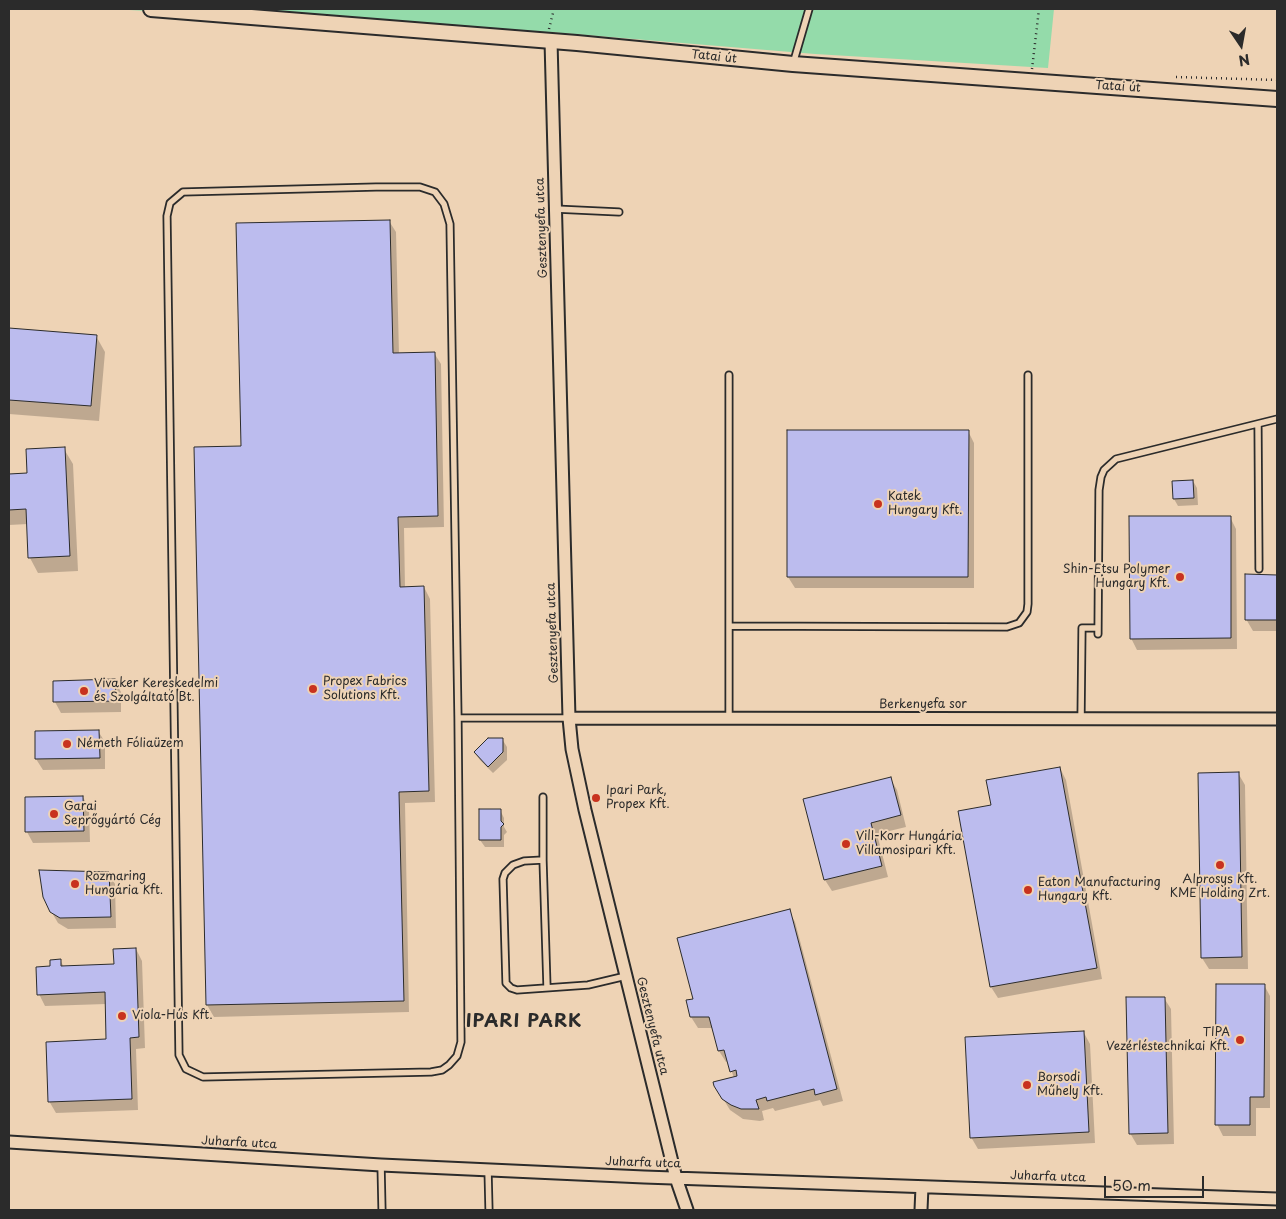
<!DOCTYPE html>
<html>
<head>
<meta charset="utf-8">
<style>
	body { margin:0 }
	#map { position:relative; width:1286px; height:1219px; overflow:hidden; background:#eed3b5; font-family:"Playpen Sans",sans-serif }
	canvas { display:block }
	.frame { position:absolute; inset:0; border:10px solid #2b2b2b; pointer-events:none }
	.north { position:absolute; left:1216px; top:20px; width:50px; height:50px; -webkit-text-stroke:4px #eed3b5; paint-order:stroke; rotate:168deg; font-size:14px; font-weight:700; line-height:20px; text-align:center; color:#2b2b2b }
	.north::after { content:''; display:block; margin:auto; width:18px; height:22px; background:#2b2b2b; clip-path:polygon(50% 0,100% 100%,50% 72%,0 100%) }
	.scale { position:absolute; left:1104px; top:1176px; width:100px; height:22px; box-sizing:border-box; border:2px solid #2b2b2b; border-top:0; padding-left:6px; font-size:15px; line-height:18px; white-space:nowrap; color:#2b2b2b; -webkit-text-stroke:4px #eed3b5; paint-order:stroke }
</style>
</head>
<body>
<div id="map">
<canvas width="1286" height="1219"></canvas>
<div class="frame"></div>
<div class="north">N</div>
<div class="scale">50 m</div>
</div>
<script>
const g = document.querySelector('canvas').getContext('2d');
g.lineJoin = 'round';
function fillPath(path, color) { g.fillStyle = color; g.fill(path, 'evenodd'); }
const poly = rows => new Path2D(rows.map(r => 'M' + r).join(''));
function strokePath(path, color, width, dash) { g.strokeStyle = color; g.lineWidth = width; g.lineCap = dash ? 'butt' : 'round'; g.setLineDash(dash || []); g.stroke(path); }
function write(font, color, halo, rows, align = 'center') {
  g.font = font + ' "Playpen Sans",sans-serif'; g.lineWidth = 4; g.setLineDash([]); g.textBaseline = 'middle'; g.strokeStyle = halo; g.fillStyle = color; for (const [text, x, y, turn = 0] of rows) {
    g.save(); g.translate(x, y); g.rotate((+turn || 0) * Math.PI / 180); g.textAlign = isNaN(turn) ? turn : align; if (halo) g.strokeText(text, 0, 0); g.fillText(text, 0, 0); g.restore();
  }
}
fillPath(poly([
	[112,9,1054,9,1048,68,815,54,549,32,528,33]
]), '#94dbaa');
fillPath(poly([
	[1242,9,1259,9,1259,10],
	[389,221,396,232,399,354,434,353,441,364,444,527,404,528,405,588,424,587,430,599,435,802,405,803,409,1012,214,1017,207,1005,195,448,242,447],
	[9,329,96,336,105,352,99,421,9,414],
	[968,431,974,443,974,588,795,588,788,577,788,432],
	[64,449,73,464,78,571,38,573,30,558,28,524,9,525,9,475,28,474],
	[1193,481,1197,488,1198,505,1178,506,1174,499],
	[1230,517,1236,529,1237,649,1137,650,1131,638],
	[1277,576,1277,631,1253,631,1246,619],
	[114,680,121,692,121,712,61,713,55,702],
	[98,731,105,742,105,769,43,770,36,759],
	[502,739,507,747,507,760,493,773,480,760,475,753],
	[1060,768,1066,780,1102,979,998,998,991,987,960,812,992,806],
	[1238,773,1245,785,1248,969,1209,969,1202,958],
	[890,778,897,790,906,827,877,834,888,877,832,891,825,880],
	[83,797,89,809,90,842,33,843,27,832],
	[500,810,504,818,504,827,507,832,504,835,504,847,485,847,480,840],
	[109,873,115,884,116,928,68,929,58,923,51,911],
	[789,911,795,922,843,1101,823,1106,820,1100,775,1111,773,1108,762,1111,764,1120,760,1121,743,1119,730,1110,717,1089,734,1078,728,1061,726,1062,719,1051,714,1028,698,1028,691,1017,695,1000],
	[136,949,142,961,145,1048,136,1049,138,1110,56,1113,49,1101,107,1041,106,1004,45,1006,39,994,51,968,60,960,64,967,115,965],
	[1264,985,1270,996,1270,1108,1256,1108,1256,1136,1223,1136,1217,1124],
	[1164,998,1171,1009,1174,1144,1137,1145,1130,1133],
	[1084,1033,1090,1044,1095,1143,978,1149,971,1137]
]), '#0003');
const building = poly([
	[390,220,393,353,435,352,438,516,398,517,400,587,424,586,429,791,399,792,404,1001,206,1005,194,447,241,446,236,223,390,220],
	[9,328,97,335,91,406,9,400,9,328],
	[787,430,969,430,968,577,787,577,787,430],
	[65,447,70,556,28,558,26,509,9,510,9,474,27,473,26,449,65,447],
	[1193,480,1194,498,1173,499,1172,481,1193,480],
	[1129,516,1231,516,1231,638,1130,639,1129,516],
	[1245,574,1277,575,1277,620,1245,620,1245,574],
	[115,679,116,701,53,702,53,681,115,679],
	[99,730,100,758,35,759,35,731,99,730],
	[488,738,503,738,503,752,488,767,474,752,488,738],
	[1060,767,1097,968,990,987,958,811,991,805,986,780,1060,767],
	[1239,772,1242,957,1201,958,1198,773,1239,772],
	[891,777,901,815,871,823,882,866,824,880,803,799,891,777],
	[83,796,84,831,25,832,25,797,83,796],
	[479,809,501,809,501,821,504,824,501,827,501,840,479,840,479,809],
	[39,870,109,872,111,917,60,918,50,912,43,897,39,870],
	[790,909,837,1089,815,1095,814,1089,767,1101,766,1097,756,1100,759,1109,741,1109,731,1105,722,1099,714,1086,713,1082,737,1076,736,1070,730,1072,724,1050,718,1051,709,1017,690,1017,686,1000,693,999,677,938,790,909],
	[136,948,139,1037,130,1038,132,1099,48,1102,46,1042,106,1039,105,992,37,995,36,967,50,966,50,960,61,959,61,966,114,964,113,949,136,948],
	[1216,984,1265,984,1264,1097,1250,1097,1250,1125,1215,1125,1216,984],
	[1126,997,1165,997,1168,1133,1129,1134,1126,997],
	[1084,1031,1089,1132,970,1138,965,1037,1084,1031]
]);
fillPath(building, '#bcbcee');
strokePath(building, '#2b2b2b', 1);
const service = poly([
	[793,64,809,9],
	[555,209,619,212],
	[1258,424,1259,569],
	[729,626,1007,627,1019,623,1027,612,1028,604,1028,375],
	[1098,634,1099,490,1101,477,1104,470,1116,459,1277,419],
	[458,718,450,224,444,204,435,192,420,187,376,187,183,192,170,203,167,216,179,1055,186,1069,203,1077,431,1072,442,1070,449,1065,457,1056,461,1042,458,718,569,718],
	[729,718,729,375],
	[1081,719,1082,628,1098,628],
	[543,860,543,797],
	[547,987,543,860,524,861,513,865,505,873,503,879,506,983,511,988,517,990,588,985,626,976],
	[381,1165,382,1210],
	[488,1170,489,1210]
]);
const minor = poly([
	[551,41,569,718,572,749,585,810,676,1178,687,1210],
	[569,718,1277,719],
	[9,1142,381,1165,644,1177,1277,1199],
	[921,1210,922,1187]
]);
const tertiary = poly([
	[151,9,577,43,793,64,1277,99]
]);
strokePath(service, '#2b2b2b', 9);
strokePath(minor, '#2b2b2b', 15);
strokePath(tertiary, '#2b2b2b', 18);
strokePath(poly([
	[549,29,554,9],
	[1032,69,1039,9],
	[1176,77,1277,80]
]), '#2b2b2b', 2.5, [1, 4]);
strokePath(service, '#eed3b5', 5.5);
strokePath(minor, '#eed3b5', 11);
strokePath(tertiary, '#eed3b5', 14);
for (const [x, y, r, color] of [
	[878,504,5,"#c8321e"],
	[1180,577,5,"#c8321e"],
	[313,689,5,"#c8321e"],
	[84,691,5,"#c8321e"],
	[67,744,5,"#c8321e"],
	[596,798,5,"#c8321e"],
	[54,814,5,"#c8321e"],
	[846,844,5,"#c8321e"],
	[1220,865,5,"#c8321e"],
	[75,884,5,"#c8321e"],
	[1028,890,5,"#c8321e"],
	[122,1016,5,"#c8321e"],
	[1240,1040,5,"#c8321e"],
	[1027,1085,5,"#c8321e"]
]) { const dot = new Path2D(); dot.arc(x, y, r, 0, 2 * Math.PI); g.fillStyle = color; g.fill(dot); strokePath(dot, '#eed3b5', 2); }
write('12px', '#2b2b2b', '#eed3b5', [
	["Tatai út",714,57,6],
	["Tatai út",1118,87,4],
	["Gesztenyefa utca",542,228,-92],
	["Gesztenyefa utca",553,633,-92],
	["Berkenyefa sor",923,705],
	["Gesztenyefa utca",652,1026,76],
	["Juharfa utca",239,1143,3],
	["Juharfa utca",643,1163,2],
	["Juharfa utca",1048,1177,2]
]);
write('12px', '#2b2b2b', '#eed3b5', [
	["Katek",888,497],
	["Hungary Kft.",888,511],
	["Shin-Etsu Polymer",1170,570,"right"],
	["Hungary Kft.",1170,584,"right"],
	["Propex Fabrics",323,682],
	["Solutions Kft.",323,696],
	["Vivaker Kereskedelmi",94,684],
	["és Szolgáltató Bt.",94,698],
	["Németh Fóliaüzem",77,744],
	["Ipari Park,",606,791],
	["Propex Kft.",606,805],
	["Garai",64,807],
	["Seprőgyártó Cég",64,821],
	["Vill-Korr Hungária",856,837],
	["Villamosipari Kft.",856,851],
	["Rozmaring",85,877],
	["Hungária Kft.",85,891],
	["Alprosys Kft.",1220,880,"center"],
	["KME Holding Zrt.",1220,894,"center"],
	["Eaton Manufacturing",1038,883],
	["Hungary Kft.",1038,897],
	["Viola-Hús Kft.",132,1016],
	["TIPA",1230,1033,"right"],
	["Vezérléstechnikai Kft.",1230,1047,"right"],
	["Borsodi",1037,1078],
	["Műhely Kft.",1037,1092]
], 'left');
g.letterSpacing = '1px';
write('bold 18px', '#2b2b2b', '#eed3b5', [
	["IPARI PARK",524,1022]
]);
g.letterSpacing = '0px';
</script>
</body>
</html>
